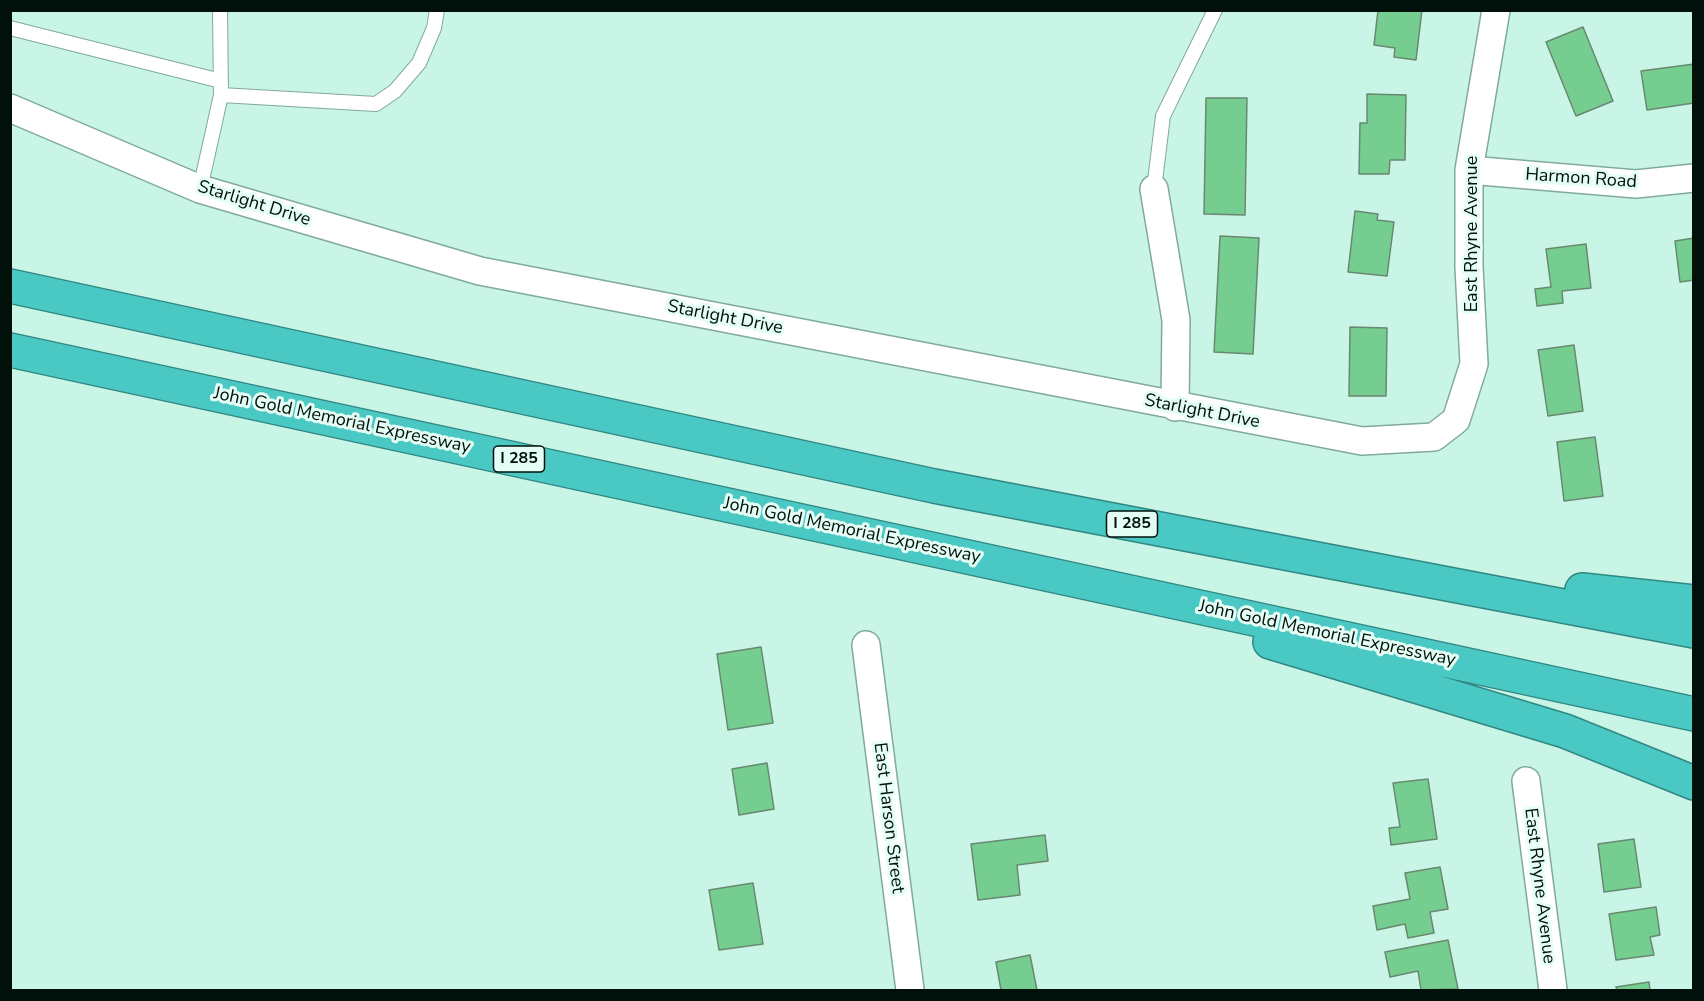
<!DOCTYPE html>
<html>
<head>
<meta charset="utf-8">
<style>
	body { margin:0 }
	#map { position:relative; width:1704px; height:1001px; overflow:hidden; background:#c9f5e6; font-family:"Nunito Sans",sans-serif }
	canvas { display:block }
	.frame { position:absolute; inset:0; border:12px solid #02100b; pointer-events:none }
</style>
</head>
<body>
<div id="map">
<canvas width="1704" height="1001"></canvas>
<div class="frame"></div>
</div>
<script>
const g = document.querySelector('canvas').getContext('2d');
g.lineJoin = 'round';
function fillPath(path, color) { g.fillStyle = color; g.fill(path, 'evenodd'); }
const poly = rows => new Path2D(rows.map(r => 'M' + r).join(''));
function strokePath(path, color, width, dash) { g.strokeStyle = color; g.lineWidth = width; g.lineCap = dash ? 'butt' : 'round'; g.setLineDash(dash || []); g.stroke(path); }
function write(font, color, halo, rows, align = 'center') {
  g.font = font + ' "Nunito Sans",sans-serif'; g.lineWidth = 6; g.setLineDash([]); g.textBaseline = 'middle'; g.strokeStyle = halo; g.fillStyle = color; for (const [text, x, y, turn = 0] of rows) {
    g.save(); g.translate(x, y); g.rotate((+turn || 0) * Math.PI / 180); g.textAlign = isNaN(turn) ? turn : align; if (halo) g.strokeText(text, 0, 0); g.fillText(text, 0, 0); g.restore();
  }
}
const building = poly([
	[1378,10,1422,10,1416,60,1394,57,1395,48,1374,45,1378,10],
	[1583,27,1613,101,1576,116,1546,42,1583,27],
	[1694,64,1694,103,1647,110,1641,71,1694,64],
	[1367,94,1406,95,1405,160,1390,160,1389,174,1359,174,1360,123,1367,123,1367,94],
	[1206,98,1247,98,1245,215,1204,214,1206,98],
	[1355,211,1378,214,1377,220,1394,222,1387,276,1348,272,1355,211],
	[1220,236,1259,238,1253,354,1214,352,1220,236],
	[1694,238,1694,280,1680,282,1675,241,1694,238],
	[1586,244,1591,288,1562,291,1563,303,1537,306,1535,289,1551,287,1546,249,1586,244],
	[1350,327,1387,328,1386,396,1349,396,1350,327],
	[1574,345,1583,411,1548,416,1538,350,1574,345],
	[1595,437,1603,496,1564,501,1557,442,1595,437],
	[761,647,773,723,728,730,717,654,761,647],
	[767,763,774,809,739,815,732,769,767,763],
	[1428,779,1437,839,1391,845,1389,828,1400,827,1393,783,1428,779],
	[1045,835,1048,861,1017,865,1020,895,978,900,971,844,1045,835],
	[1634,839,1641,887,1604,892,1598,844,1634,839],
	[1440,867,1448,909,1430,912,1434,933,1408,938,1405,924,1377,930,1373,906,1410,899,1405,873,1440,867],
	[753,883,763,944,719,950,709,890,753,883],
	[1656,907,1660,935,1650,937,1654,955,1616,960,1609,914,1656,907],
	[1448,940,1458,989,1421,990,1418,971,1390,977,1385,952,1448,940],
	[1030,955,1037,990,1001,990,996,962,1030,955],
	[1649,982,1650,990,1617,990,1616,987,1649,982]
]);
fillPath(building, '#75ce90');
strokePath(building, '#698871', 1.5);
const lane = poly([
	[10,28,221,81],
	[221,95,376,104,395,91,419,63,434,28,437,10],
	[200,189,221,95,220,10],
	[1154,189,1163,116,1215,10]
]);
const street = poly([
	[10,108,200,189,480,271,1362,441,1434,437,1456,420,1474,364,1469,267,1469,170,1496,10],
	[1469,170,1636,184,1694,178],
	[1154,189,1176,320,1175,407],
	[866,645,910,990],
	[1526,781,1553,990]
]);
const highway = poly([
	[10,286,934,486,1694,631],
	[10,350,1694,714],
	[1582,590,1694,602],
	[1270,642,1565,731,1694,783]
]);
strokePath(lane, '#80aa9c', 16);
strokePath(street, '#80aa9c', 30);
strokePath(highway, '#318883', 36);
strokePath(lane, '#fff', 14);
strokePath(street, '#fff', 27);
strokePath(highway, '#4ac8c4', 33);
for (const [x, y, w] of [
	[519,459,51],
	[1132,524,51]
]) { const box = new Path2D(); box.roundRect(x - w / 2, y - 13, w, 26, 4.5); g.fillStyle = '#e4fef5'; g.fill(box); strokePath(box, '#02100b', 1.5); }
write('bold 16px', '#02100b', null, [
	["I 285",519,459],
	["I 285",1132,524]
]);
write('18px', '#02100b', '#e4fef5', [
	["Harmon Road",1581,179,4],
	["Starlight Drive",254,204,17],
	["East Rhyne Avenue",1473,234,-90],
	["Starlight Drive",725,318,11],
	["Starlight Drive",1202,412,11],
	["John Gold Memorial Expressway",342,421,12],
	["John Gold Memorial Expressway",852,531,12],
	["John Gold Memorial Expressway",1327,634,12],
	["East Harson Street",888,818,83],
	["East Rhyne Avenue",1539,886,83]
]);
</script>
</body>
</html>
